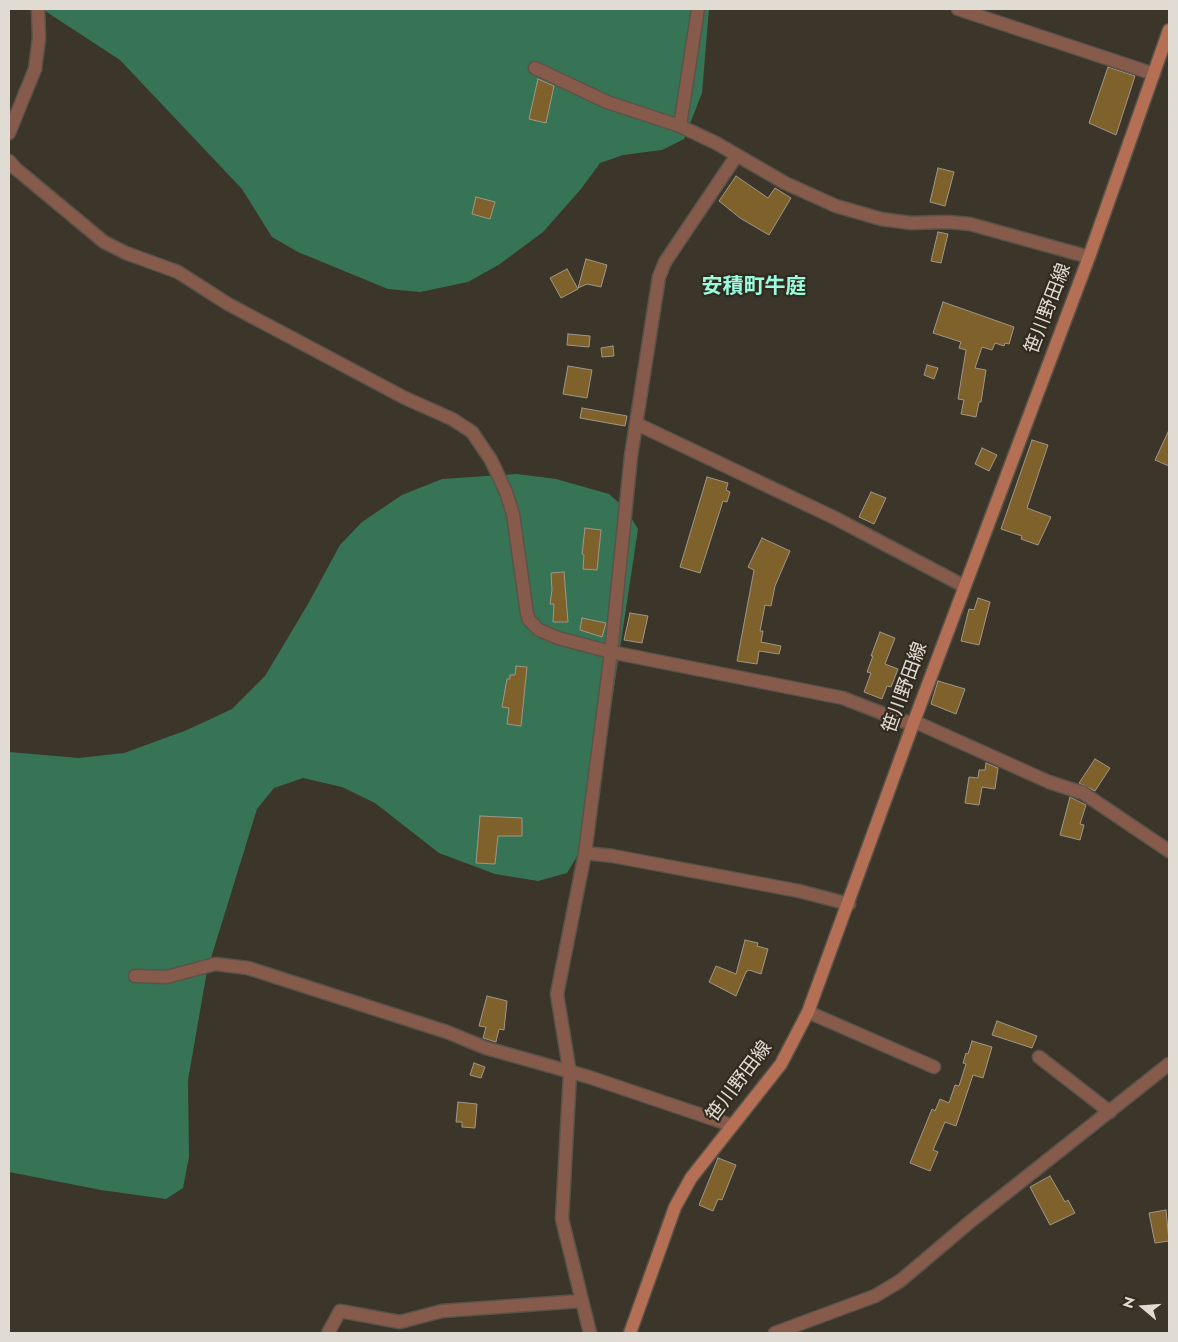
<!DOCTYPE html>
<html>
<head>
<meta charset="utf-8">
<style>
	body { margin:0 }
	#map { position:relative; width:1178px; height:1342px; overflow:hidden; background:#3c3529; font-family:Jost,sans-serif }
	canvas { display:block }
	.frame { position:absolute; inset:0; border:10px solid #e0dcd4; pointer-events:none }
	.north { position:absolute; left:1118px; top:1282px; width:50px; height:50px; -webkit-text-stroke:4px #312a1f; paint-order:stroke; rotate:288deg; font-size:14px; font-weight:700; line-height:20px; text-align:center; color:#e0dcd4 }
	.north::after { content:''; display:block; margin:auto; width:18px; height:22px; background:#e0dcd4; clip-path:polygon(50% 0,100% 100%,50% 72%,0 100%) }
</style>
</head>
<body>
<div id="map">
<canvas width="1178" height="1342"></canvas>
<div class="frame"></div>
<div class="north">N</div>
</div>
<script>
const g = document.querySelector('canvas').getContext('2d');
g.lineJoin = 'round';
function fillPath(path, color) { g.fillStyle = color; g.fill(path, 'evenodd'); }
const poly = rows => new Path2D(rows.map(r => 'M' + r).join(''));
function strokePath(path, color, width, dash) { g.strokeStyle = color; g.lineWidth = width; g.lineCap = dash ? 'butt' : 'round'; g.setLineDash(dash || []); g.stroke(path); }
function write(font, color, halo, rows, align = 'center') {
  g.font = font + ' Jost,"Noto Sans JP",sans-serif'; g.lineWidth = 4.5; g.setLineDash([]); g.textBaseline = 'middle'; g.strokeStyle = halo; g.fillStyle = color; for (const [text, x, y, turn = 0] of rows) {
    g.save(); g.translate(x, y); g.rotate((+turn || 0) * Math.PI / 180); g.textAlign = isNaN(turn) ? turn : align; if (halo) g.strokeText(text, 0, 0); g.fillText(text, 0, 0); g.restore();
  }
}
fillPath(poly([
	[42,9,709,9,702,93,684,139,662,150,623,155,600,163,581,189,543,232,500,264,468,282,420,292,388,289,298,252,272,237,242,189,120,60],
	[517,474,556,479,609,494,625,508,638,529,599,787,586,842,567,873,538,881,495,874,439,853,375,803,342,787,303,778,274,788,257,809,207,971,188,1080,189,1157,183,1188,166,1199,101,1190,9,1172,9,752,79,758,124,753,187,730,232,709,265,676,308,604,340,545,362,522,402,495,442,479]
]), '#377456');
const building = poly([
	[1108,67,1135,76,1116,135,1089,123,1108,67],
	[538,79,554,86,546,123,529,119,538,79],
	[938,168,954,172,945,206,930,202,938,168],
	[736,176,768,198,775,188,791,198,769,235,740,218,719,201,736,176],
	[476,197,495,202,490,219,472,214,476,197],
	[938,232,948,234,941,263,931,261,938,232],
	[586,259,607,265,601,287,587,284,578,288,586,259],
	[567,269,578,289,561,298,550,278,567,269],
	[943,302,1014,327,1009,344,1005,343,1004,346,995,343,992,350,982,347,975,368,986,370,981,402,979,402,976,417,961,414,964,400,958,399,966,350,959,348,961,342,933,333,943,302],
	[568,334,590,336,589,347,567,345,568,334],
	[613,346,614,356,602,357,601,348,613,346],
	[927,365,938,368,934,379,924,375,927,365],
	[568,366,592,370,587,398,563,394,568,366],
	[582,408,627,416,625,426,580,418,582,408],
	[1169,430,1169,466,1155,460,1169,430],
	[1032,440,1048,445,1027,508,1051,517,1038,545,1021,539,1022,536,1001,529,1032,440],
	[982,448,997,455,989,471,975,464,982,448],
	[707,477,728,483,726,490,730,492,727,502,723,501,700,573,680,567,707,477],
	[871,492,886,498,874,524,859,517,871,492],
	[585,528,601,530,597,570,583,569,584,555,582,554,585,528],
	[762,538,790,551,775,586,771,606,765,605,760,631,763,631,761,642,781,646,779,654,759,651,757,664,737,661,754,570,748,567,762,538],
	[564,572,568,622,553,622,554,604,550,604,552,590,551,573,564,572],
	[978,598,990,602,979,645,961,641,969,609,974,610,978,598],
	[630,613,648,616,642,643,624,640,630,613],
	[582,618,606,623,602,637,580,630,582,618],
	[880,632,895,638,885,664,898,669,891,687,887,686,882,699,864,692,871,673,867,672,873,656,871,656,880,632],
	[516,666,527,667,521,726,507,724,509,708,502,707,507,679,510,679,510,675,515,675,516,666],
	[938,681,965,689,956,714,931,704,938,681],
	[1095,759,1110,768,1095,791,1079,783,1095,759],
	[986,763,998,768,995,789,982,787,979,805,965,803,969,777,978,778,979,770,985,770,986,763],
	[1070,797,1086,805,1080,824,1084,825,1080,840,1060,835,1070,797],
	[480,816,522,818,522,836,498,836,495,864,476,863,480,816],
	[745,940,758,943,757,946,768,949,761,974,749,970,746,972,736,996,709,982,716,966,736,974,745,940],
	[487,996,507,1001,504,1030,499,1029,496,1042,483,1038,486,1027,479,1026,487,996],
	[997,1021,1037,1036,1032,1048,992,1035,997,1021],
	[972,1041,992,1047,983,1078,973,1075,956,1126,945,1122,933,1150,938,1152,930,1171,910,1163,932,1109,935,1111,940,1099,949,1103,955,1085,959,1086,966,1064,963,1063,966,1053,968,1054,972,1041],
	[474,1063,485,1067,481,1078,470,1075,474,1063],
	[458,1102,477,1104,475,1128,462,1127,462,1122,456,1122,458,1102],
	[718,1158,736,1165,722,1200,718,1199,713,1211,699,1205,718,1158],
	[1050,1176,1065,1202,1068,1200,1075,1213,1050,1225,1030,1187,1050,1176],
	[1166,1210,1169,1241,1155,1243,1149,1213,1166,1210]
]);
fillPath(building, '#7e612b');
strokePath(building, '#a0978a', 1);
const street = poly([
	[958,9,1154,74],
	[535,68,607,102,680,126,716,143,785,183,836,206,881,219,911,223,948,222,970,224,1089,257],
	[680,126,698,9],
	[9,133,35,69,39,38,38,9],
	[9,161,15,168,104,242,126,253,178,272,228,304,405,398,452,419,472,432,491,460,506,492,513,514,527,614,529,620,539,630,558,638,611,652,843,698,902,721,920,724,1049,782,1083,793,1169,851],
	[637,424,835,518,964,586],
	[585,853,613,856,799,891,849,904],
	[135,976,167,977,215,964,248,968,447,1032,486,1048,589,1077,731,1125],
	[808,1012,934,1067],
	[1039,1057,1110,1112],
	[328,1333,340,1311,400,1322,442,1311,581,1301],
	[590,1333,562,1219,570,1074,557,994,585,853,611,652,631,456,659,277,665,262,737,155],
	[775,1333,875,1296,900,1281,971,1221,1169,1064]
]);
const secondary = poly([
	[630,1333,675,1207,691,1178,781,1064,808,1012,913,724,1089,257,1169,30]
]);
strokePath(street, '#5a5348', 15);
strokePath(secondary, '#5a5348', 15);
strokePath(street, '#875b4b', 12);
strokePath(secondary, '#b46f55', 12);
write('19px', '#e0dcd4', '#312a1f', [
	["笹川野田線",1049,309,-69],
	["笹川野田線",906,688,-70],
	["笹川野田線",740,1082,-53]
]);
write('bold 21px', '#9afbdf', '#312a1f', [
	["安積町牛庭",754,288]
]);
</script>
</body>
</html>
